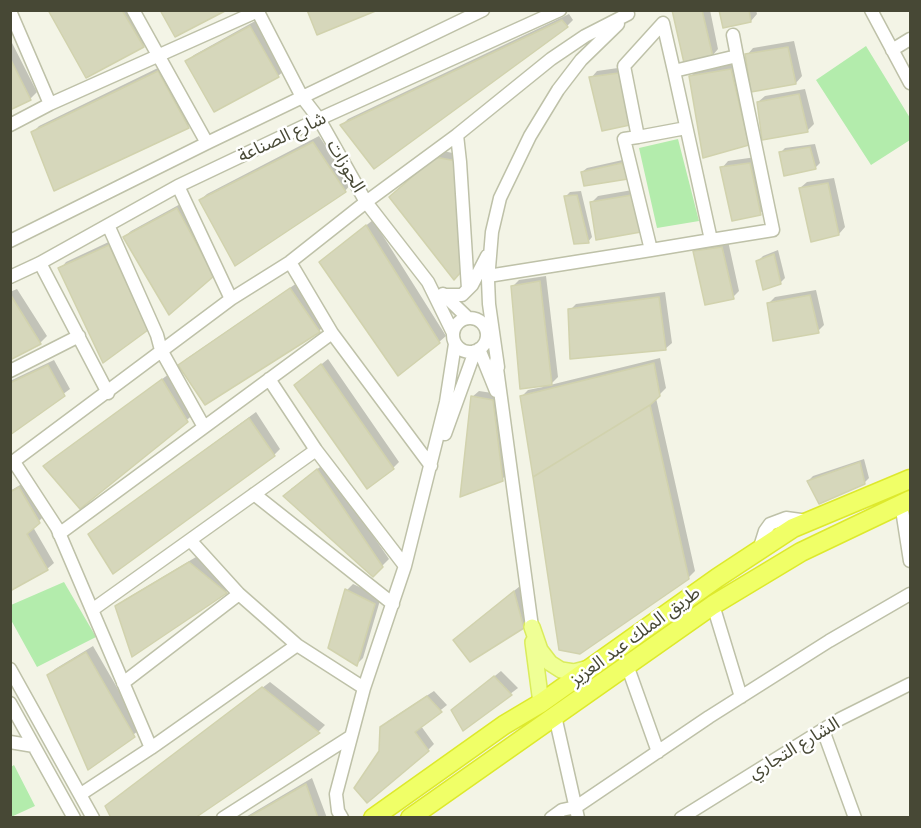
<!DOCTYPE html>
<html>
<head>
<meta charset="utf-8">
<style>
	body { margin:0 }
	#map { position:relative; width:921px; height:828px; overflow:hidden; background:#f3f4e6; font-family:"Golos Text",sans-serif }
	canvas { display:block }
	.frame { position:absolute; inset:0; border:12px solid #474835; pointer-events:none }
</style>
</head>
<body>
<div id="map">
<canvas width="921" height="828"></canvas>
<div class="frame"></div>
</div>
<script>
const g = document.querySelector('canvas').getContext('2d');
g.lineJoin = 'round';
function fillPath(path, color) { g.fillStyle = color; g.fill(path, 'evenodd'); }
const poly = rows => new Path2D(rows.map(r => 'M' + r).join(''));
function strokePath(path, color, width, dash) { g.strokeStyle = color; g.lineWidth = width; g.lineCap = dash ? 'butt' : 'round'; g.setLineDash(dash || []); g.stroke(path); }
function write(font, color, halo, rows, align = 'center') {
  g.font = font + ' "Golos Text","Noto Sans Arabic",sans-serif'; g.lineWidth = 5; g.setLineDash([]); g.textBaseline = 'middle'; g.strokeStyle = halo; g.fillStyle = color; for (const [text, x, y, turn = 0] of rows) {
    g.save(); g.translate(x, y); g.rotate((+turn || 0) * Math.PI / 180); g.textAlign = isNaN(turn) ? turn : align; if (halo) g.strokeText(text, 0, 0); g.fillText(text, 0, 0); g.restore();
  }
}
fillPath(poly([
	[866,46,910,118,910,140,871,165,816,80],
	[678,139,699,221,657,228,639,148],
	[64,582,96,637,37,667,11,620,11,605],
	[14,765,35,806,11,817,11,767]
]), '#b3ecac');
fillPath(poly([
	[49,10,132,10,150,39,143,45,86,76],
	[674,10,710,10,718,49,712,56],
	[720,10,756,10,757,14,751,21],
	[569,14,573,20,567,26,342,125,348,119],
	[257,20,285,70,278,76,187,61,194,55],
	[10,39,37,92,30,99,10,109],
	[794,41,802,76,796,83,747,55,753,48],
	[737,63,755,137,749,144,690,77,697,70],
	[164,65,194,120,188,126,32,133,39,126],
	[625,67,636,117,591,78,597,71],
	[805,89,814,124,807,131,758,102,765,96],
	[319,136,351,184,345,191,200,200,207,194],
	[815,144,820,163,815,168,780,153,785,148],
	[443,151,462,155,454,278,391,197],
	[756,157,767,207,760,213,722,168,728,161],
	[627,159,627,177,582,172,587,168],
	[834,178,845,227,839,234,800,188,807,182],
	[638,189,641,231,591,203,598,196],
	[581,191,592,237,588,242,565,197,570,192],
	[184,202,213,274,124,237,131,231],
	[373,220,446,336,439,342,327,256],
	[115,239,153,323,147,329,60,269,66,262],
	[728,241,739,291,733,297,695,252,701,246],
	[778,250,785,278,780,283,758,261,763,256],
	[546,276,558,377,550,385,660,358,666,388,656,398,695,571,688,578,521,397,528,390,543,387,513,286,519,280],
	[297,283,325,325,319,331,180,366,186,359],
	[17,289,47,336,40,343,10,359,10,292],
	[816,290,824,325,818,331,769,303,775,297],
	[665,292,672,343,665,349,570,310,576,304],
	[328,359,399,462,393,468,296,385],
	[54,360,70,389,10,433,10,381],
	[169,374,194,414,80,507,45,466],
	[479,391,499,394,509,473,502,479,472,397],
	[256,412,280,449,274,455,90,534],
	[864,459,869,478,864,483,808,481,813,476],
	[324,464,389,559,373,575,291,489],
	[25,482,45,515,33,527,54,563,47,569,10,590,10,491],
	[196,557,232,586,226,592,133,655,117,607,124,600],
	[353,584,381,597,363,658,357,664,347,590],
	[520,586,530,621,523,627,461,634],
	[93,646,141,729,88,767,49,675,55,669],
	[501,671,518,688,464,729,460,704],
	[270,682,325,725,319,731,192,818,107,806],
	[434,691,447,705,421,726,434,744,428,750,381,728,388,721],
	[312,778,327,818,244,818]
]), '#0003');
const building = poly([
	[48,10,122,10,144,47,86,78,48,10],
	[160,10,227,10,175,37,160,10],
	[307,10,378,10,317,35,307,10],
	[672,10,702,10,713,57,684,63,672,10],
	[719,10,749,10,751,22,723,28,719,10],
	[562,20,568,27,374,169,340,125,562,20],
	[250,26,279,77,214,112,185,61,250,26],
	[788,47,796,84,751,92,745,54,788,47],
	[10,58,31,100,10,110,10,58],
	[731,69,749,145,703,158,689,76,731,69],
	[158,71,189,128,54,191,31,132,158,71],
	[619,73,630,125,602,131,589,77,619,73],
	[799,94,808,132,762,140,757,102,799,94],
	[313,142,346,192,235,266,199,200,313,142],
	[810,147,816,169,784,176,779,152,810,147],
	[435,157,456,161,461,272,454,280,389,197,435,157],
	[622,163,628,179,584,186,581,172,622,163],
	[750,163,761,215,732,221,720,167,750,163],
	[828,183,839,235,811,242,799,188,828,183],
	[577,195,589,243,574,244,564,196,577,195],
	[632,195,641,232,596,240,590,202,632,195],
	[177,208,214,276,169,315,123,237,177,208],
	[366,225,440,343,398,376,319,262,366,225],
	[109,245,148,330,103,363,58,268,109,245],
	[722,247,734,299,705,305,693,251,722,247],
	[774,254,781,284,763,290,756,261,774,254],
	[540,281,552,385,520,389,511,286,540,281],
	[290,288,320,332,205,405,178,365,290,288],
	[10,294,41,344,10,360,10,294],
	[810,295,819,333,773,341,767,303,810,295],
	[659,297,666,350,570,359,568,309,659,297],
	[654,363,660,396,650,405,533,477,520,396,654,363],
	[321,364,394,469,367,489,294,385,321,364],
	[48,365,65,396,10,435,10,383,48,365],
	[162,379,188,422,80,509,43,466,162,379],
	[471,396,493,400,503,481,460,497,471,396],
	[650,405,689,579,580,654,559,650,533,477,650,405],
	[249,418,275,456,113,574,88,534,249,418],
	[860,462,865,484,819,504,807,481,860,462],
	[317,469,383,567,373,577,283,496,317,469],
	[19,487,40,523,27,534,48,570,10,591,10,492,19,487],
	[189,562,227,593,132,657,115,606,189,562],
	[345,589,375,604,357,666,328,648,345,589],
	[514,591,524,628,470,662,453,640,514,591],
	[86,652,135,737,88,770,47,675,86,652],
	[494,676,512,695,463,731,451,710,494,676],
	[262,687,320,733,195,818,111,818,105,806,262,687],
	[427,696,442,712,415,732,429,751,367,803,354,788,379,751,380,727,427,696],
	[306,784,318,818,247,818,306,784]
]);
fillPath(building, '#d6d7bb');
strokePath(building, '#d1d2ad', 1.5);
const minor = poly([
	[133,10,207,143],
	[257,10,302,97,319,119,366,202,428,282,453,333],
	[871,10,910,83],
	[10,11,50,104],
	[733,35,737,56],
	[892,50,910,39],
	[674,71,663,23,624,66,638,137,686,128],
	[10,125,50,104,258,11],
	[457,135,460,162,468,289],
	[638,137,624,139,651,250],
	[178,186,231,299],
	[108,225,157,335,161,350,204,427],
	[10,241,207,143,483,10],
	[290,262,332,333,431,466],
	[40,263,108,393],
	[488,276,651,250,711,240,773,230,737,56,674,71,711,240],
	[10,277,40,263,178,186,319,119,560,10],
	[443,294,468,318],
	[445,295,462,295,472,285,487,256],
	'453 335a17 17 0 1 1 34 0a17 17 0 1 1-34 0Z',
	[479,349,496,391],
	[496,361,532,627],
	[498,367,489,304,488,280,492,232,500,198,530,136,558,90,581,60,618,24],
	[10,371,79,336],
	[269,379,316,450,405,566],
	[445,434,475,351],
	[14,462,57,528,151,748,81,794],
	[10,464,231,299,290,262,366,202,457,135,551,59,585,36,628,14],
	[254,494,393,604],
	[901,503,910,561],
	[59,534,332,333],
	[190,540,239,594,297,645,364,688],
	[759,550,765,531,770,524,786,518,808,521],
	[713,605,741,697],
	[92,610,316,450],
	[627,665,658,752],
	[10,669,93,818],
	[123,683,239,594],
	[10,703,74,818],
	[555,716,578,818],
	[823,730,855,818],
	[10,742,34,746],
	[151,748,297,645],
	[223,818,350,737],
	[342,818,338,811,336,794,364,688,405,566,446,402,455,344],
	[551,818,562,810,576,807,709,717,829,641,910,594],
	[681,818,840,719,910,684]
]);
const major = poly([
	[532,627,540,650,550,663,561,670,574,672,589,668],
	[533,642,541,703]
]);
const highway = poly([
	[373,818,504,725,541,703,717,578,793,528,910,479],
	[410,818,713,605,801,552,910,500]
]);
strokePath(minor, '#bec1a8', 15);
strokePath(major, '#daec5c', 18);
strokePath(highway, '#dde92c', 21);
strokePath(minor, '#fff', 12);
strokePath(major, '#efff95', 15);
strokePath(highway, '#f0ff67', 18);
write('18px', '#474835', '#fff', [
	["شارع الصناعة",282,137,-25],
	["الجوزات",346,166,60],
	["طريق الملك عبد العزيز",635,636,-36],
	["الشارع التجاري",794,748,-31]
]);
</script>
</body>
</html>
